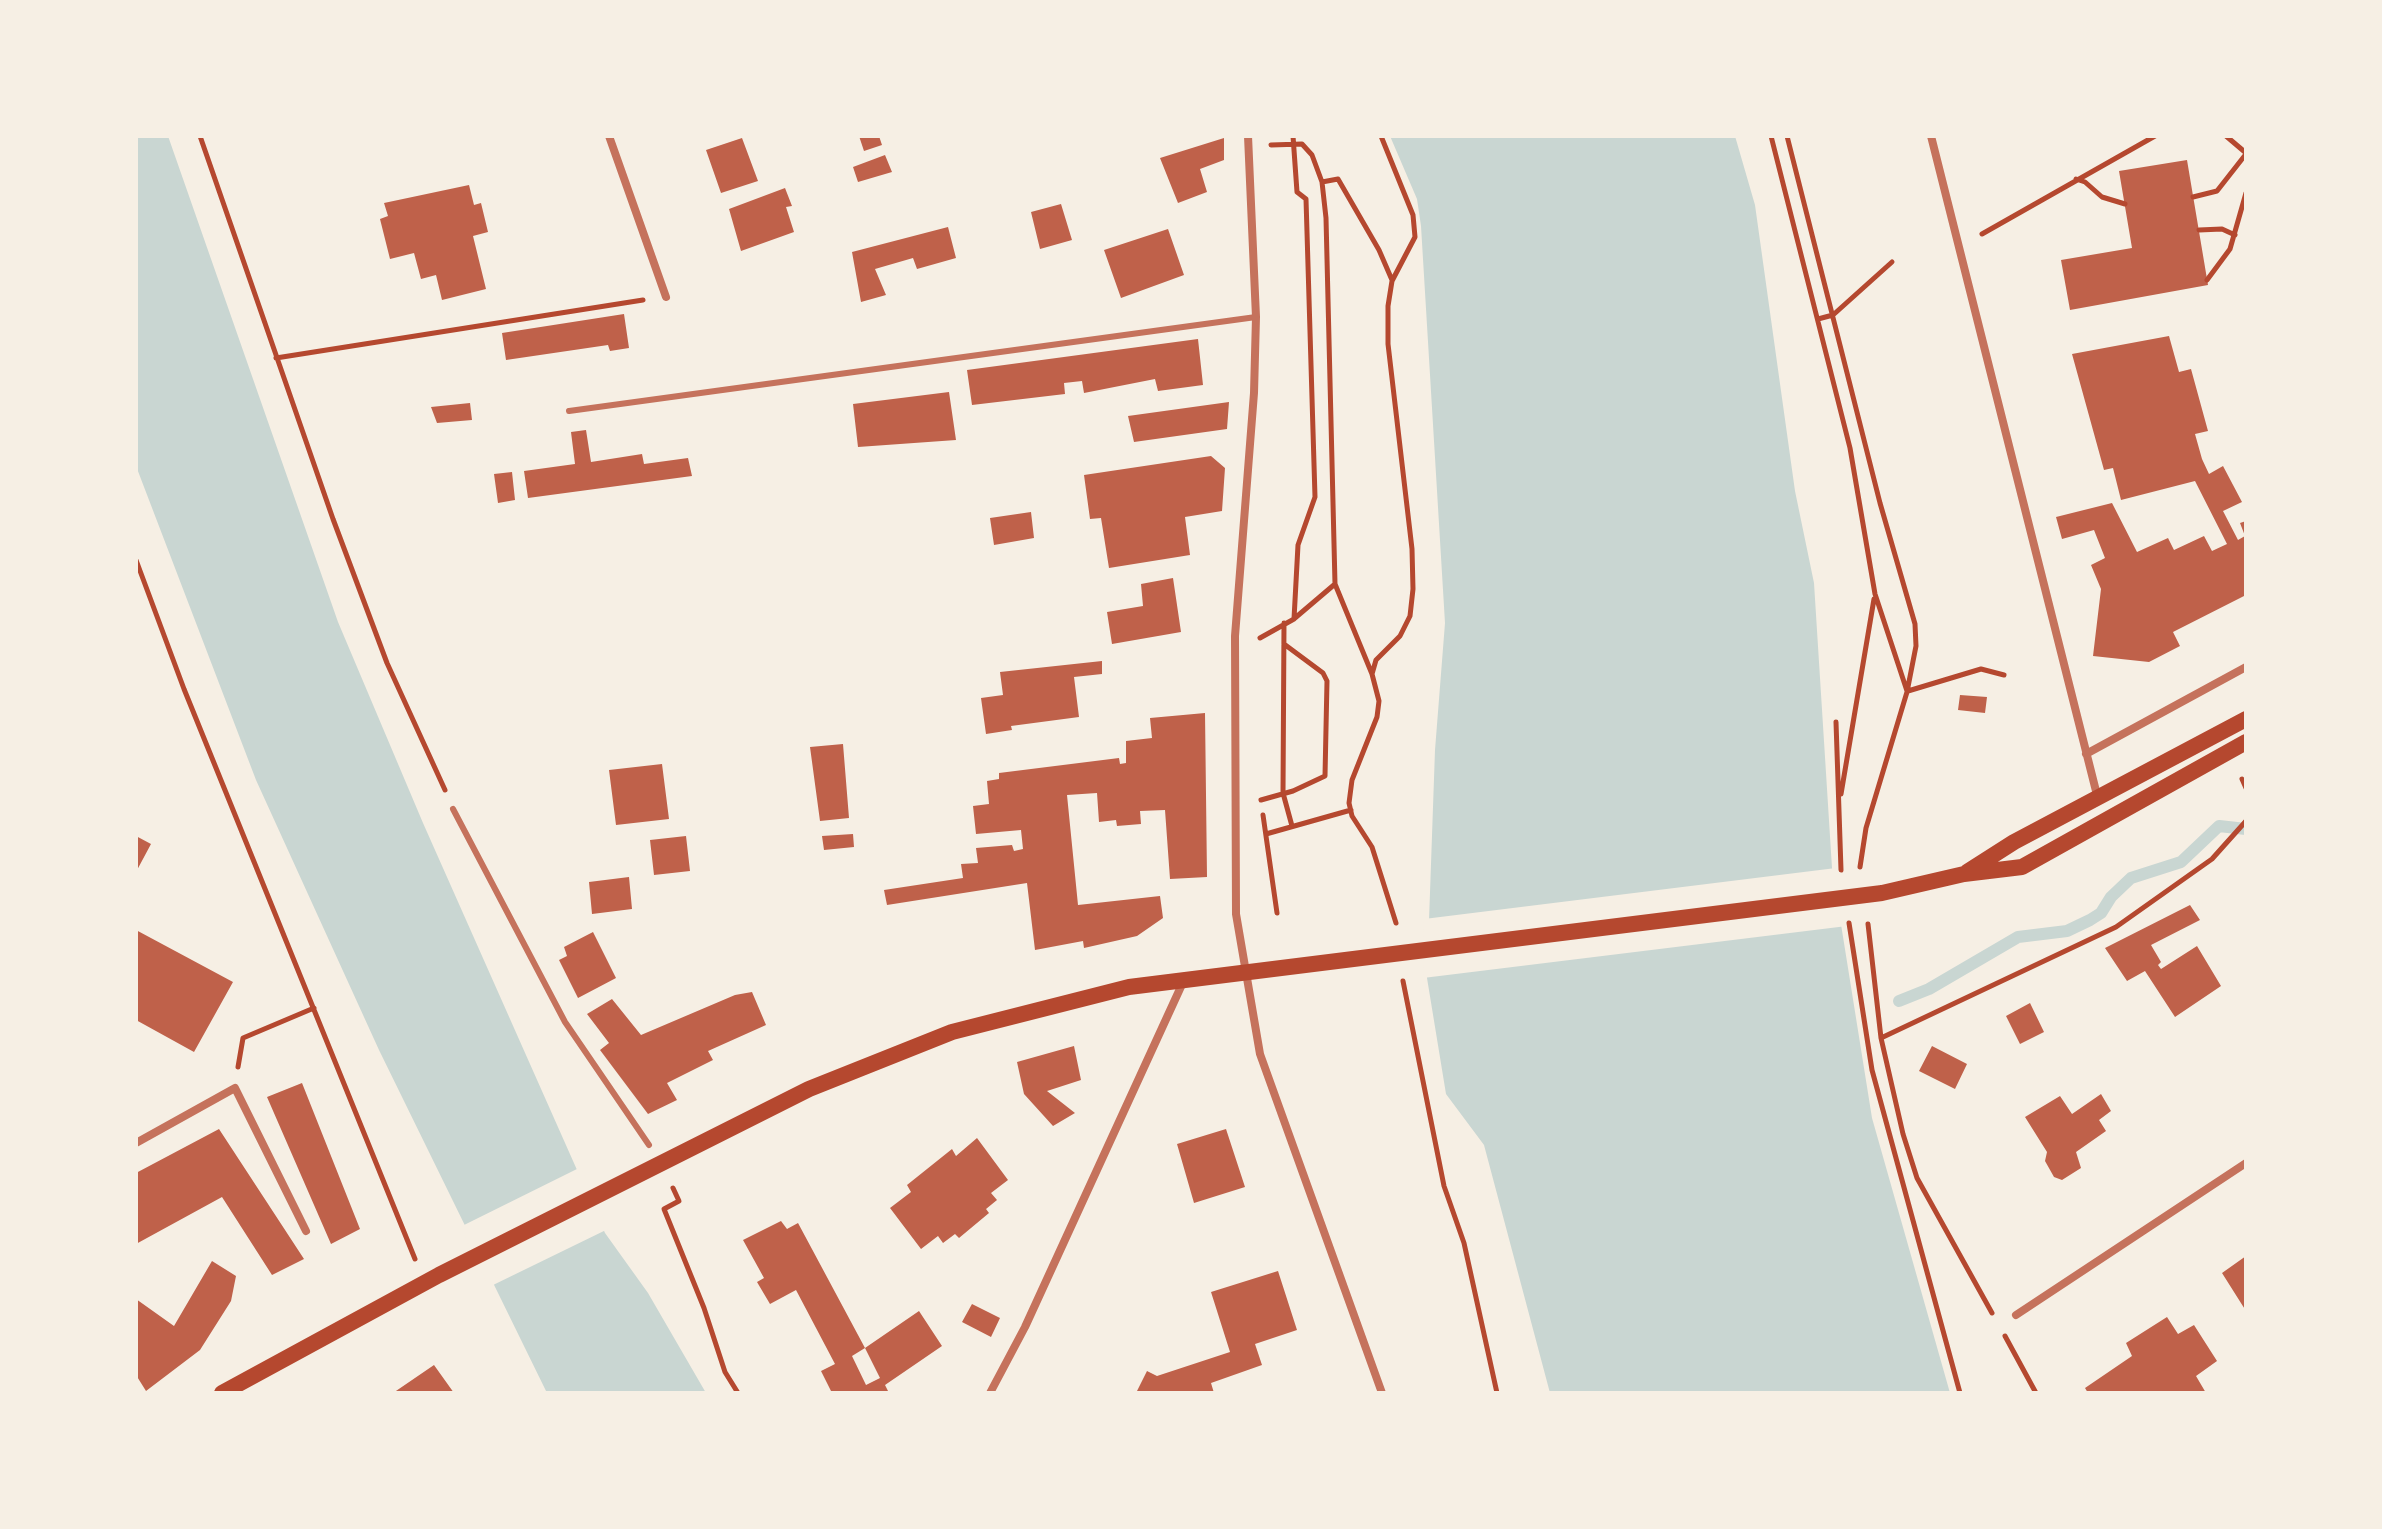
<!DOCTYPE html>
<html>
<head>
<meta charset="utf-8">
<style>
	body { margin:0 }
	#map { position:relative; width:2382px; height:1529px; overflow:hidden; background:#f6efe4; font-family:Cabin,sans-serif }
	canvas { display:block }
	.frame { position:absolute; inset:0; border:138px solid #f6efe4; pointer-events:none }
</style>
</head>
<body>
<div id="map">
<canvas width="2382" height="1529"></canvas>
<div class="frame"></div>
</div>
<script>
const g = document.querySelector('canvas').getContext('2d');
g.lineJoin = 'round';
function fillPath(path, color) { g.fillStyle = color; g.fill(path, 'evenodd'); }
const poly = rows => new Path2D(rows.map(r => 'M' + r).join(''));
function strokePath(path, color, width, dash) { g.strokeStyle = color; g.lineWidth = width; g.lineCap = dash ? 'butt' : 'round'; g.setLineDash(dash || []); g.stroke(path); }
fillPath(poly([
	[136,136,168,136,338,622,423,823,605,1233,648,1293,706,1393,547,1393,379,1050,256,780,136,466],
	[1390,136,1735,136,1755,205,1795,491,1814,583,1832,868,1872,1118,1950,1393,1550,1393,1484,1145,1446,1094,1427,978,1435,750,1445,623,1421,226,1417,199]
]), '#c9d6d2');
fillPath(poly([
	[1836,868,1847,926,1423,978,1424,919],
	[581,1167,608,1229,489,1287,460,1227]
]), '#f6efe4');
strokePath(poly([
	[1899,1001,1929,989,2018,937,2067,931,2090,920,2101,913,2111,897,2131,878,2181,862,2219,826,2246,829]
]), '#c9d6d2', 12);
fillPath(poly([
	[859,136,879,136,882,145,864,151],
	[742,138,758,181,721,193,706,150],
	[1224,138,1224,160,1200,169,1207,192,1178,203,1160,158],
	[885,155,892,172,858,182,853,167],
	[2187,160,2208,285,2070,310,2061,260,2132,248,2119,171],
	[469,185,474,205,481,203,488,232,473,236,486,289,442,300,436,275,421,279,414,253,390,259,380,219,388,216,384,203],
	[785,188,792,206,786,207,794,232,741,251,729,209],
	[1061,204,1072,240,1040,249,1031,212],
	[948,227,956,258,917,269,913,258,875,269,886,295,861,302,852,252],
	[1168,229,1184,275,1121,298,1104,250],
	[624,314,629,348,610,351,608,345,506,360,502,333],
	[2169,336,2179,372,2191,369,2208,431,2195,434,2202,459,2209,474,2223,466,2242,502,2223,511,2238,540,2245,536,2240,523,2246,521,2246,595,2173,632,2180,646,2149,662,2093,656,2101,589,2091,565,2105,558,2094,530,2062,539,2056,517,2112,503,2137,552,2168,538,2174,550,2204,536,2212,551,2227,544,2195,481,2121,500,2113,468,2104,470,2072,354],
	[1198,339,1203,385,1158,391,1155,379,1084,393,1082,381,1064,383,1065,394,972,405,967,370],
	[949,392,956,440,858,447,853,404],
	[1229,402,1227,429,1134,442,1128,416],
	[470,403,472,420,437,423,431,407],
	[586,430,591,462,642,454,644,464,688,458,692,476,528,498,524,471,575,464,571,432],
	[1211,456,1225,468,1222,511,1185,517,1190,555,1109,568,1101,518,1090,519,1084,475],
	[512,472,515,500,498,503,494,474],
	[1031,512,1034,538,994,545,990,518],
	[1173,578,1181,632,1112,644,1107,612,1143,606,1141,584],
	[1102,661,1102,674,1074,677,1079,717,1011,726,1012,730,986,734,981,698,1003,695,1000,672],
	[1960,695,1987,697,1985,713,1958,710],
	[1205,713,1207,877,1170,879,1165,810,1140,811,1141,824,1117,826,1116,820,1099,822,1097,793,1067,795,1078,905,1160,896,1163,918,1137,936,1084,948,1083,941,1035,950,1027,883,887,905,884,890,963,878,961,864,978,863,976,848,1012,845,1014,851,1023,849,1021,830,976,834,973,806,989,804,987,781,999,779,999,773,1119,758,1120,764,1126,763,1126,741,1152,738,1150,718],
	[843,744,849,818,820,821,810,747],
	[662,764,669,819,616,825,609,770],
	[853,834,854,847,824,850,822,836],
	[136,836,151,844,136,872],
	[686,836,690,871,654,875,650,840],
	[629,877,632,909,592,914,589,882],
	[2190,905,2200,920,2151,945,2161,962,2158,965,2161,969,2197,946,2221,986,2175,1017,2145,971,2127,981,2105,948],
	[136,930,233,982,194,1052,136,1020],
	[593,932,616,978,578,998,559,960,567,956,564,947],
	[752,992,766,1025,708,1051,713,1060,667,1083,677,1100,648,1114,600,1050,609,1043,587,1014,612,999,641,1035,735,995],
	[2030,1003,2044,1032,2020,1044,2006,1016],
	[1074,1046,1081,1080,1047,1091,1075,1113,1053,1126,1024,1094,1017,1062],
	[1932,1046,1967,1064,1955,1089,1919,1071],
	[302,1083,360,1229,331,1244,267,1097],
	[2101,1094,2111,1111,2099,1120,2106,1131,2076,1152,2081,1168,2062,1180,2054,1177,2045,1161,2047,1152,2025,1117,2060,1096,2072,1114],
	[219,1129,304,1259,272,1275,222,1197,136,1244,136,1173],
	[1226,1129,1245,1187,1194,1203,1177,1144],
	[977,1138,1008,1180,991,1193,997,1200,986,1209,989,1213,959,1238,955,1234,943,1243,938,1236,921,1249,890,1208,911,1192,907,1185,952,1149,956,1156],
	[781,1221,787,1229,798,1223,865,1348,852,1356,866,1385,880,1378,865,1348,919,1311,942,1346,885,1385,889,1393,832,1393,821,1371,835,1364,796,1290,770,1304,757,1282,764,1278,743,1240],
	[2246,1256,2246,1311,2222,1273],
	[212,1261,236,1276,231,1301,200,1350,146,1391,136,1375,136,1299,174,1326],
	[1278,1271,1297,1330,1255,1344,1262,1365,1211,1383,1214,1393,1136,1393,1147,1371,1157,1376,1230,1352,1211,1292],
	[972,1304,1000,1318,991,1337,962,1322],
	[2167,1317,2178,1334,2194,1325,2217,1361,2196,1376,2206,1393,2088,1393,2085,1388,2132,1356,2126,1343],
	[434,1365,454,1393,393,1393]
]), '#bf614a');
strokePath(poly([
	[200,136,333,519,387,663,445,790],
	[1381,136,1413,215,1415,237,1392,281,1388,306,1388,344,1412,549,1413,589,1410,616,1400,636,1376,660,1372,674,1379,701,1377,717,1352,780,1349,803,1352,816,1372,847,1396,923],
	[1771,136,1850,448,1875,594,1907,691],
	[1787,136,1880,503,1915,624,1916,646,1907,692,1866,828,1860,867],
	[2226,136,2246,153],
	[1271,145,1302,144,1312,155,1322,182,1326,218,1335,584,1372,674],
	[2076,179,2085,182,2102,197,2125,204],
	[1322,182,1338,179,1379,250,1392,280],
	[2193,197,2217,191,2246,154],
	[2199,230,2222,229,2235,235],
	[1982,234,2155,136],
	[2207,280,2230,249,2246,193],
	[1818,319,1833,315,1892,262],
	[276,358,643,300],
	[136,560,184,689,415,1259],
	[1295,618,1335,584],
	[1284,623,1283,793,1292,826],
	[1260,638,1294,619,1298,545,1315,497,1306,199,1297,192,1293,136],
	[1908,691,1981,669,2004,675],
	[1836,722,1841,870],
	[2242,779,2246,788],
	[1841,794,1874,599],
	[1261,800,1293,791,1325,776,1327,681,1323,673,1284,644],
	[1263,815,1277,913],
	[1266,834,1351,810],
	[1849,923,1872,1070,1960,1393],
	[1868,924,1881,1038,1903,1134,1917,1178,1992,1313],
	[1403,981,1444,1186,1464,1243,1497,1393],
	[1881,1038,2116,927,2212,859,2246,821],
	[238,1067,243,1038,314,1008],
	[673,1188,679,1201,664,1209,704,1308,725,1372,738,1393],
	[2005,1336,2036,1393]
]), '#b5482f', 5);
strokePath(poly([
	[569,411,1256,317],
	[453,809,565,1022,649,1145]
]), '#c5725c', 6);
strokePath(poly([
	[609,136,666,297],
	[1248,136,1256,317,1254,393,1235,636,1236,914,1260,1054,1382,1393],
	[1931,136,2098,799],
	[2086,754,2246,667],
	[136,1143,235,1088,306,1231],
	[2016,1315,2246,1163],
	[990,1393,1025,1327,1184,980]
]), '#c5725c', 8);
strokePath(poly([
	[1967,872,2014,842,2246,719],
	[222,1393,439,1275,809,1089,952,1032,1129,987,1882,893,1964,874,2022,867,2246,742]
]), '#b5482f', 16);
</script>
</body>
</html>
